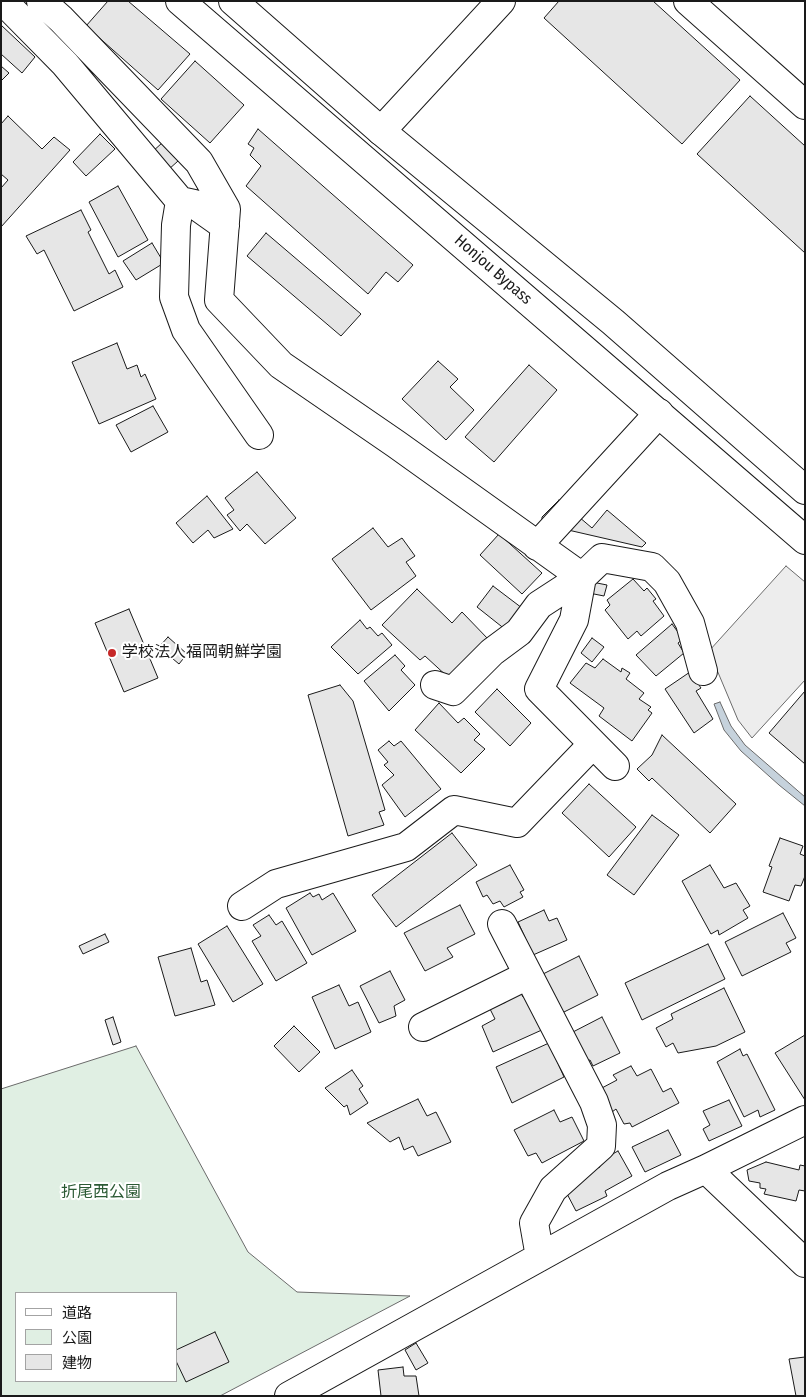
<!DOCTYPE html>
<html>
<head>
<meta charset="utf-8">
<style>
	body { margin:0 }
	#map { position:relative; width:806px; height:1397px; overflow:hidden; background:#fff; font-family:"Fira Sans Condensed","Noto Sans JP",sans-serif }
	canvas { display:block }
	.frame { position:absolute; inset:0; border:2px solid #1a1a1a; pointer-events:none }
	.legend { position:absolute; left:15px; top:1292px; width:162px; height:90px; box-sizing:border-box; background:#fff; border:1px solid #a3a3a3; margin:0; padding:6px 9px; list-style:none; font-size:15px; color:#1a1a1a }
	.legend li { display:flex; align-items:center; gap:10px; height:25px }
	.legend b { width:25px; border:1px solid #a3a3a3 }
</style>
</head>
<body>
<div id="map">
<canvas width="806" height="1397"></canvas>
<div class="frame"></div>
<ul class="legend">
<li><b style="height:6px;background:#fff"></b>道路</li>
<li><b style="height:14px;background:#e0efe3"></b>公園</li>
<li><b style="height:14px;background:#e6e6e6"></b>建物</li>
</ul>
</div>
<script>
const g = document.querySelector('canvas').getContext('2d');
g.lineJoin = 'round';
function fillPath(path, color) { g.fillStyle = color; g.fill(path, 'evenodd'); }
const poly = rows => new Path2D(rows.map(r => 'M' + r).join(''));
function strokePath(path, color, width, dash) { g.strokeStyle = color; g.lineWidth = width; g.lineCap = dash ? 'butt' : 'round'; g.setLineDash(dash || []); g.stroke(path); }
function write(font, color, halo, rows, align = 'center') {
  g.font = font + ' "Fira Sans Condensed","Noto Sans JP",sans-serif'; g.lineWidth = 4; g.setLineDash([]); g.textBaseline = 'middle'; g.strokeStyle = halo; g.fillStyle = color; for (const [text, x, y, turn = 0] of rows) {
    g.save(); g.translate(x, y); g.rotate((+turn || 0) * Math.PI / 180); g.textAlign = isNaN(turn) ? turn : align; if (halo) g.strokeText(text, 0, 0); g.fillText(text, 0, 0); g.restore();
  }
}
const green = poly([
	[136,1046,248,1252,297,1292,410,1296,220,1396,1,1396,1,1089,136,1046],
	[16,1293,176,1293,176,1381,16,1381,16,1293]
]);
fillPath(green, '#e0efe3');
strokePath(green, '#6a6a6a', 1);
const parking = poly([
	[786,566,805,582,805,680,752,738,738,720,709,651,786,566]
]);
fillPath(parking, '#ededed');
strokePath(parking, '#6a6a6a', 1);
const water = poly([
	[720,702,731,726,745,745,805,797,805,806,779,785,741,751,724,730,714,704,720,702]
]);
fillPath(water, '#c6d2dc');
strokePath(water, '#6a6a6a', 1);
const building = poly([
	[108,1,128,1,190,54,158,90,86,26,108,1],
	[559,1,653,1,740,80,682,144,544,18,559,1],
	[1,25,35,57,22,73,1,54,1,25],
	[195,61,244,105,210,143,161,99,195,61],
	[1,66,9,73,1,81,1,66],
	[750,96,805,146,805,253,697,154,750,96],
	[8,116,42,149,54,137,70,150,1,227,1,188,8,180,1,174,1,124,8,116],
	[258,129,413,265,398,282,386,272,368,294,246,186,261,166,250,155,254,148,248,144,258,129],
	[100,134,115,149,86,176,73,162,100,134],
	[162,143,178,161,168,170,152,152,162,143],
	[118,186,148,240,118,257,89,202,118,186],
	[81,210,91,230,88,232,109,274,115,270,123,287,74,311,44,250,37,254,26,236,81,210],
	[266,233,361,314,341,336,247,256,266,233],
	[152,243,164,263,136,280,123,261,152,243],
	[117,343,127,369,137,365,141,377,145,374,156,399,99,424,72,362,117,343],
	[438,361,458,379,450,387,474,410,446,440,402,399,438,361],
	[529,365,557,390,494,462,465,437,529,365],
	[153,406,168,432,131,452,116,425,153,406],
	[257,472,296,518,265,544,247,524,240,531,227,515,234,510,225,498,257,472],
	[207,496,233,529,214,538,208,530,193,543,176,523,207,496],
	[559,500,592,528,607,510,646,543,642,547,542,524,542,517,559,500],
	[373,528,388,547,402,538,415,556,406,562,416,576,371,610,332,559,373,528],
	[499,534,542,573,522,594,480,555,499,534],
	[633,579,644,591,647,588,656,599,653,601,664,616,641,636,637,631,628,639,605,610,610,605,607,600,633,579],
	[592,582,607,585,604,596,589,593,592,582],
	[493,586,522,608,506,630,477,607,493,586],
	[417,589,452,623,462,612,489,640,450,679,425,656,420,660,382,625,417,589],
	[129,609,158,678,124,692,95,623,129,609],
	[360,620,367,629,370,627,378,636,382,633,392,645,358,674,331,647,360,620],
	[672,624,683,639,678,643,684,653,656,676,636,655,672,624],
	[168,637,187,654,179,664,159,647,168,637],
	[592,638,604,647,592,662,581,653,592,638],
	[395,655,405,666,401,670,415,685,389,711,364,681,395,655],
	[603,659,621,672,622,668,630,673,626,679,644,693,639,699,651,707,648,710,652,713,632,741,599,716,604,708,570,683,586,663,595,668,603,659],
	[690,672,701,688,696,691,713,719,694,733,665,689,690,672],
	[340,685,353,701,385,810,379,812,384,825,348,836,308,695,340,685],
	[497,689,531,723,510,746,475,712,497,689],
	[805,691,805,764,769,733,805,691],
	[439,703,458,723,464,718,480,734,474,740,485,749,461,773,415,730,439,703],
	[662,735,736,804,710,833,652,778,649,781,637,769,652,755,662,735],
	[389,741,394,746,401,741,441,789,405,817,382,785,394,775,384,765,388,762,378,750,389,741],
	[589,784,636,827,609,857,562,813,589,784],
	[652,815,679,835,634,895,607,875,652,815],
	[452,833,477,865,396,927,372,895,452,833],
	[780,838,803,846,800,854,805,856,805,876,801,886,795,885,789,901,763,892,772,867,769,866,780,838],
	[510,865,524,890,520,892,523,897,504,907,500,901,493,904,487,895,483,897,476,882,510,865],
	[710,865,724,888,736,883,750,906,743,910,748,918,719,935,718,930,711,934,682,881,710,865],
	[310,893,313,897,319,894,322,900,333,893,356,931,312,955,286,908,310,893],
	[460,905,475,934,447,948,453,957,425,971,404,933,460,905],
	[544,910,549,921,557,918,567,940,533,955,518,922,544,910],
	[783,913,796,938,786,943,791,952,742,976,725,942,783,913],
	[269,915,276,925,282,921,307,963,276,981,252,941,261,936,253,925,269,915],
	[227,926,263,984,233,1002,198,944,227,926],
	[105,934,109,942,83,954,79,946,105,934],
	[708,944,725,979,642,1020,625,983,708,944],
	[191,948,201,982,207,980,215,1005,175,1016,158,957,191,948],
	[579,956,598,995,562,1013,543,974,579,956],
	[390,971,405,1000,394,1006,396,1016,379,1023,360,986,390,971],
	[339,985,349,1006,358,1002,371,1032,335,1049,312,997,339,985],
	[724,988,745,1032,716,1046,678,1053,673,1043,666,1047,656,1028,673,1019,671,1014,724,988],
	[519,989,523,997,528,995,544,1029,493,1052,482,1026,495,1019,490,1009,506,1002,505,997,519,989],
	[113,1017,121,1042,113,1045,105,1020,113,1017],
	[602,1017,620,1053,593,1066,590,1060,585,1061,571,1033,602,1017],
	[294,1026,320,1052,299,1072,274,1046,294,1026],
	[805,1035,805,1100,775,1053,805,1035],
	[549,1043,564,1077,512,1103,496,1067,549,1043],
	[740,1049,743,1056,747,1054,775,1110,760,1117,758,1110,744,1117,717,1062,740,1049],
	[631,1066,637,1076,651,1069,663,1092,671,1088,679,1103,632,1127,630,1123,624,1124,616,1109,612,1112,600,1089,617,1080,613,1075,631,1066],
	[352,1070,363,1086,359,1089,368,1103,350,1115,347,1105,344,1107,325,1088,352,1070],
	[418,1099,427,1116,436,1112,451,1142,418,1156,413,1146,404,1150,399,1137,390,1142,367,1123,418,1099],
	[729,1100,742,1126,709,1141,703,1129,710,1125,703,1111,729,1100],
	[554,1110,560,1122,572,1117,584,1141,542,1163,536,1153,528,1156,514,1130,554,1110],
	[668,1130,681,1155,645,1172,632,1147,668,1130],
	[618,1151,632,1176,605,1191,607,1196,576,1211,565,1190,576,1177,600,1167,598,1162,618,1151],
	[766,1162,799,1170,800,1165,805,1166,805,1191,799,1190,796,1201,764,1194,766,1189,760,1188,760,1183,749,1181,747,1170,766,1162],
	[215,1332,229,1362,186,1382,176,1361,176,1350,215,1332],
	[416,1343,428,1363,416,1370,405,1350,416,1343],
	[805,1357,805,1396,796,1396,789,1359,805,1357],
	[403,1367,404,1376,416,1376,419,1396,381,1396,378,1370,403,1367]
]);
fillPath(building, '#e6e6e6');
strokePath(building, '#1a1a1a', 1);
const minor = poly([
	[3,1,65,64,180,201],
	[41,1,61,19,199,162,226,209,219,300,281,365,396,444,582,577,602,558,652,567,667,582,690,623,703,671],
	[688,1,805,105],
	[381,131,501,1],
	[225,226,194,204,180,201,176,225,174,297,186,330,259,435],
	[537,546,659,413],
	[582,577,574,620,539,689,615,766],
	[435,685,453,691,492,652,519,632,539,605,582,577],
	[242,906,276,884,406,847,454,810,517,823,593,744],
	[502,924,594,1102,602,1125,601,1146,553,1189,534,1223,540,1257],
	[423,1027,528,975],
	[706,1169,805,1263],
	[289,1396,668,1186,706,1169,805,1120]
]);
const highway = poly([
	[180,1,805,540],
	[233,1,381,131,613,322,805,490]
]);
strokePath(minor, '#1a1a1a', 30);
strokePath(highway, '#1a1a1a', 30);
strokePath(minor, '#fff', 28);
strokePath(highway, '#fff', 28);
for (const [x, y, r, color] of [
	[112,653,5,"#c62828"]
]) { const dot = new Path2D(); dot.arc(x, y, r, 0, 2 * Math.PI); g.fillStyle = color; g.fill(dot); strokePath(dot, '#fff', 2); }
write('16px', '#1a1a1a', '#fff', [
	["Honjou Bypass",493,270,41]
]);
write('16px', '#1a1a1a', '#fff', [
	["学校法人福岡朝鮮学園",122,653]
], 'left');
write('16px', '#2b5a34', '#fff', [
	["折尾西公園",101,1193]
]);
</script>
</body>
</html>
